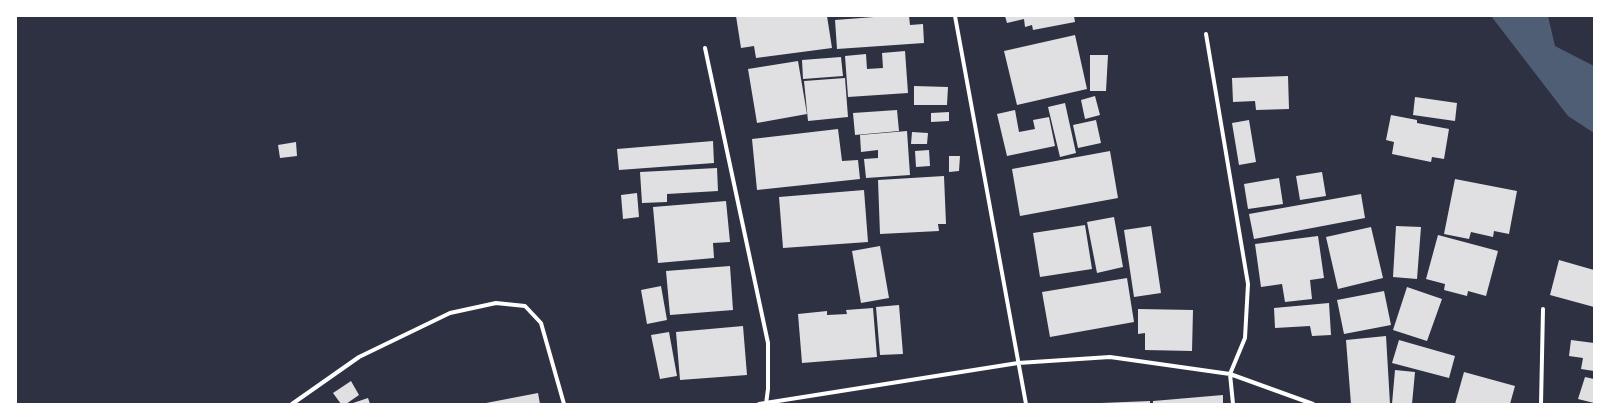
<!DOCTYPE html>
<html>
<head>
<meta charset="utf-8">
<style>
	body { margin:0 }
	#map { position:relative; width:1610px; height:420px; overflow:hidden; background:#2d3142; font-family:Mulish,sans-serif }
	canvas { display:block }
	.frame { position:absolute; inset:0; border:17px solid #fff; pointer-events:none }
</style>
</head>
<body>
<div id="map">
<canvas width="1610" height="420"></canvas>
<div class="frame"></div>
</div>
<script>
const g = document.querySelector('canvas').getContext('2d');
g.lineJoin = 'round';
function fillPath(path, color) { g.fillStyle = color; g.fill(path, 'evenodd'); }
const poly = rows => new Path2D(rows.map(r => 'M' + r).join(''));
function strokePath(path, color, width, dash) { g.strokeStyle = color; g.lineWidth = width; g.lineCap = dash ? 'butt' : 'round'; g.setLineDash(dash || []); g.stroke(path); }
fillPath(poly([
	[1491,16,1548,16,1555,46,1594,66,1594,133,1568,116]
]), '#4f5d75');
fillPath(poly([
	[736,16,827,16,832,48,756,58,754,46,741,48],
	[887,16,909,16,910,25,923,24,924,43,837,49,835,20],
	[1005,16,1074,16,1075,22,1033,30,1032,25,1025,27,1024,19,1007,23],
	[1075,35,1087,89,1017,105,1004,51],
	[905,51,908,93,848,97,845,56,866,54,867,69,883,68,882,53],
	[1090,55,1108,55,1106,91,1090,91],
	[841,57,843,76,803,79,802,60],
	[798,61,807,114,757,123,748,69],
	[1288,76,1289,109,1256,110,1255,101,1233,102,1232,78],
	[845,78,848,117,808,121,804,81],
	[914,86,948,87,947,105,914,105],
	[1095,96,1100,115,1085,119,1081,100],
	[1415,97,1457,103,1455,121,1413,115],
	[1065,103,1076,153,1060,157,1048,107],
	[897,110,899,131,855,135,853,113],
	[1015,110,1019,132,1035,129,1033,120,1049,117,1055,146,1007,156,997,114],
	[949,112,949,121,931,122,931,113],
	[1391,115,1417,120,1417,123,1449,129,1444,159,1432,157,1431,162,1392,154,1394,142,1386,140],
	[1096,120,1101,143,1078,148,1073,125],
	[1249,120,1256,162,1239,165,1232,123],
	[838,129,842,161,858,160,860,179,757,190,752,139],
	[907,131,910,175,866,178,864,159,878,158,878,150,861,152,860,135],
	[912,132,928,133,927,144,911,144],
	[713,141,714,163,619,170,617,149],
	[296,142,297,156,280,158,278,145],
	[929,150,930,166,916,167,915,151],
	[1110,151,1118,198,1020,216,1012,169],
	[949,156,960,156,959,171,949,172],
	[717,168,718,191,667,194,667,202,642,203,640,172],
	[1322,172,1326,196,1300,200,1296,176],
	[944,176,946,224,938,224,939,231,880,234,878,180],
	[1279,178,1283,204,1248,209,1244,184],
	[1455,179,1517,191,1509,234,1494,231,1493,237,1471,232,1469,239,1444,234],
	[864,190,868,242,783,248,779,197],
	[637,193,639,217,623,219,621,195],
	[1361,194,1365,218,1254,239,1249,214],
	[726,201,730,242,713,243,714,258,658,263,653,207],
	[1114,217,1123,267,1097,273,1087,222],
	[1085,225,1092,269,1040,277,1033,233],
	[1151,226,1161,293,1134,297,1124,230],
	[1396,226,1421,227,1417,279,1393,277],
	[1371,227,1383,278,1338,289,1326,237],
	[1438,235,1498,251,1486,296,1468,291,1467,296,1444,290,1445,284,1426,279],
	[1318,236,1324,278,1310,280,1312,299,1285,302,1282,284,1261,287,1255,244],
	[880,246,889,298,861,303,852,251],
	[1559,260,1594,270,1594,307,1550,295],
	[730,266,733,310,670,315,666,271],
	[1127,278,1134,322,1050,337,1042,292],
	[661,286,667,320,647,324,641,290],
	[1407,287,1442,299,1427,341,1393,330],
	[1384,291,1391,325,1344,334,1337,300],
	[1329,303,1331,335,1312,336,1310,326,1275,328,1274,308],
	[899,305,903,354,880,355,876,307],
	[873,308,877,357,802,363,798,314,827,311,827,315,847,314,846,310],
	[1138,309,1193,310,1192,351,1145,350,1145,333,1138,334],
	[743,326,747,375,680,380,676,332],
	[669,332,677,376,660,379,651,335],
	[1386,336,1390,404,1351,404,1346,340],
	[1399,340,1455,356,1449,378,1392,363],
	[1571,340,1594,343,1594,371,1581,369,1583,358,1569,356],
	[1395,370,1415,372,1412,404,1392,404],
	[1464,372,1515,386,1510,404,1455,404],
	[1585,377,1594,379,1594,403,1578,399],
	[351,381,359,395,346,404,341,404,333,393],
	[538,393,540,404,486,404,486,403],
	[1223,395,1223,404,1153,404,1153,401],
	[368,398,370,404,350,404],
	[1150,401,1150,404,1101,404,1101,403]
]), '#e0e0e3');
strokePath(poly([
	[955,16,1026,404],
	[1206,34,1248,284,1245,338,1230,374,1233,404],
	[705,48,768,343,768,389,766,404],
	[292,404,359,357,450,313,496,303,525,306,541,323,564,404],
	[759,404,1018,363,1110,357,1230,374,1313,404],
	[1541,404,1543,309]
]), '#fff', 4);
</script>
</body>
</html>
